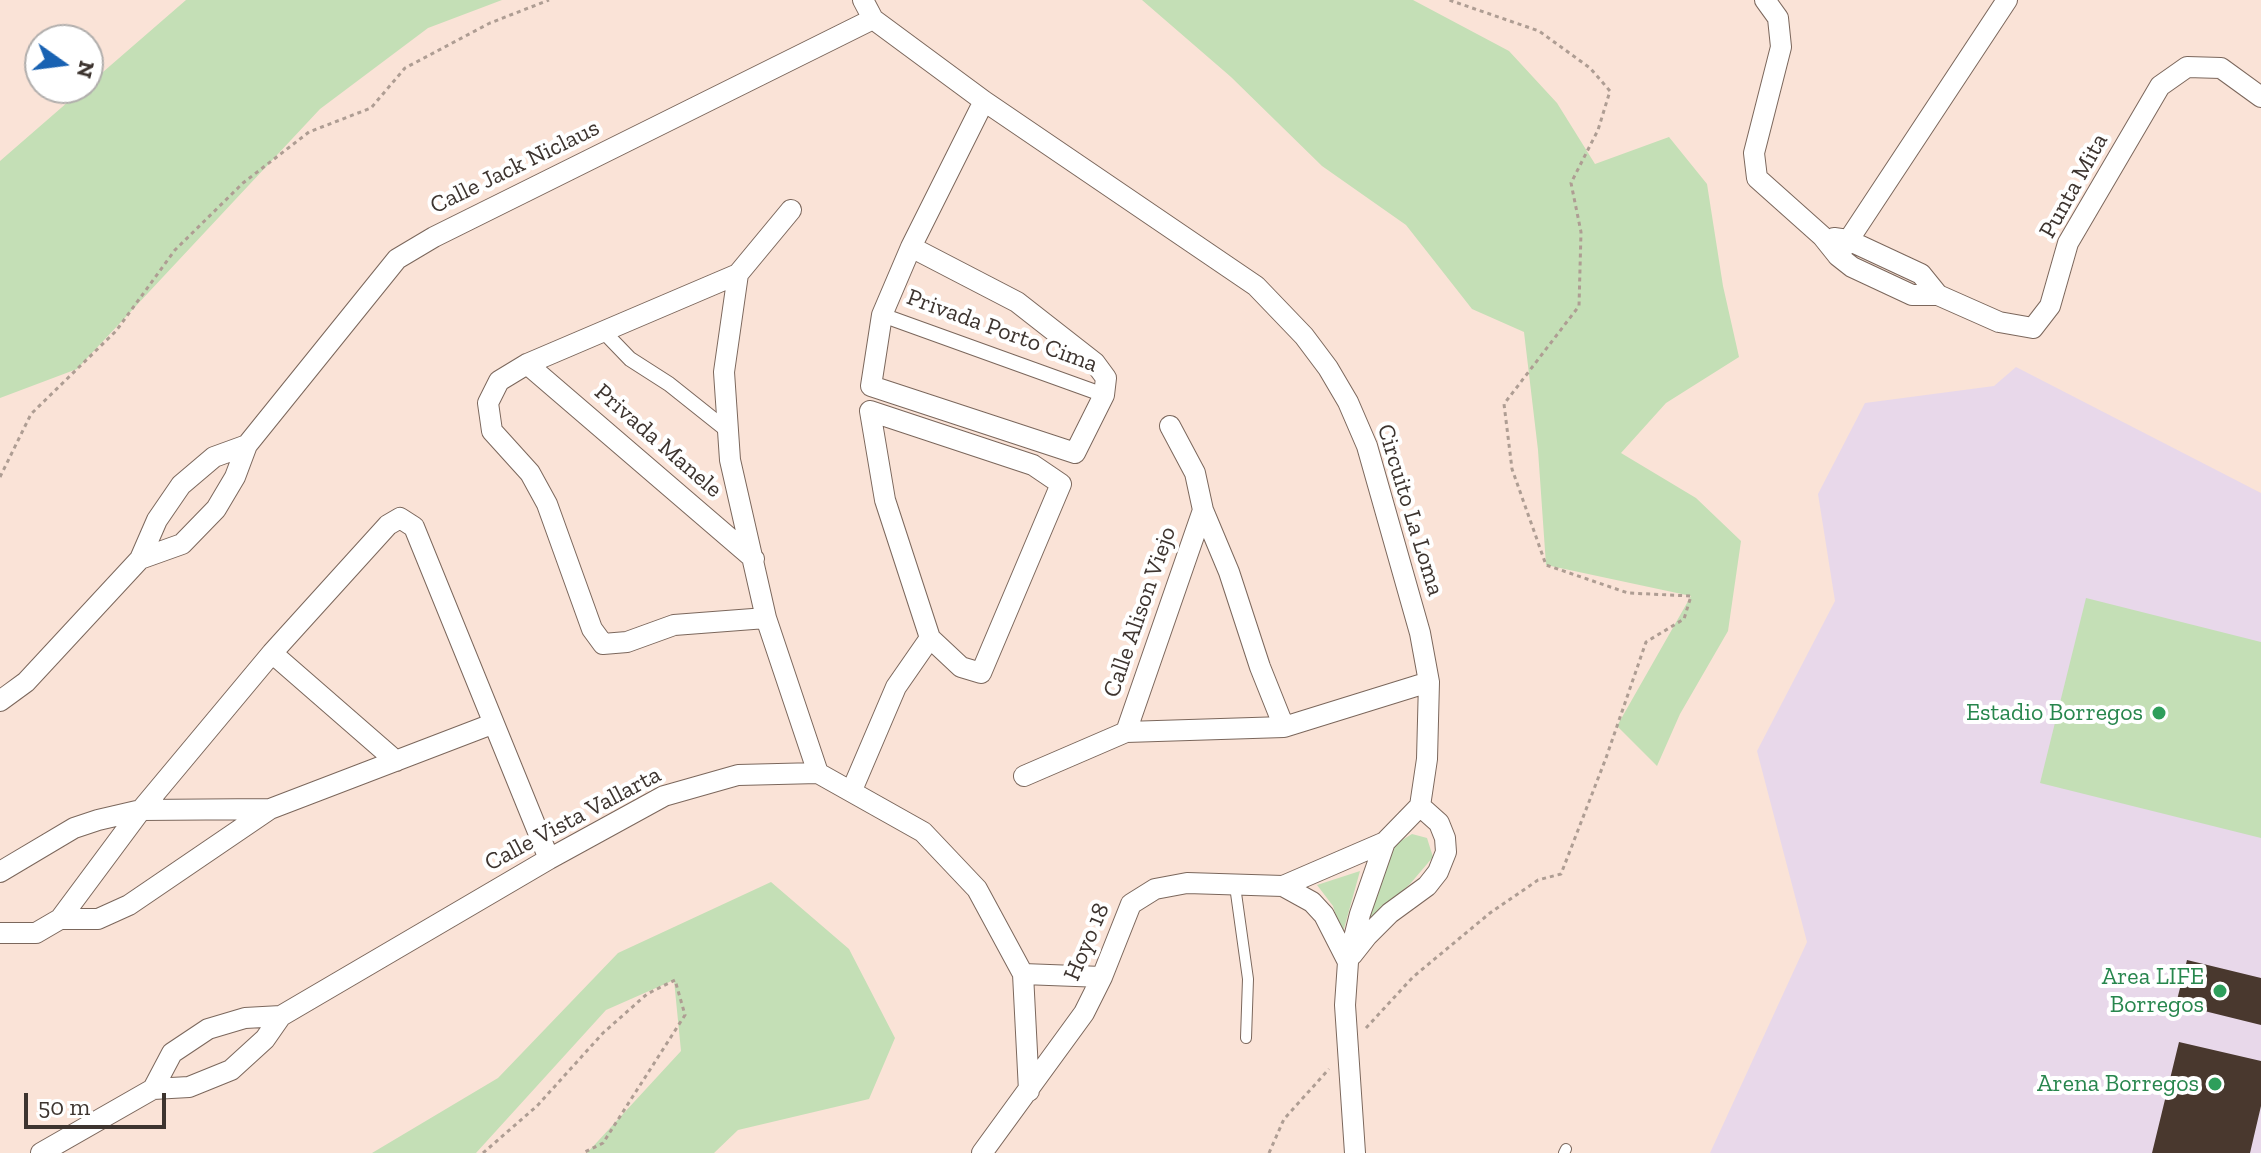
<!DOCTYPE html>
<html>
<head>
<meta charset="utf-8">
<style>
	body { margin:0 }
	#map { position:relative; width:2261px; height:1153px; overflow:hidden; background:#fae3d7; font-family:"Zilla Slab",serif }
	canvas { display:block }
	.north { position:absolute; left:24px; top:24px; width:80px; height:80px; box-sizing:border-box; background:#fff; border:2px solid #b1aeac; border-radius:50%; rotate:104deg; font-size:22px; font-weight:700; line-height:32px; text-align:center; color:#3d342f }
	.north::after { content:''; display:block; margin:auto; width:28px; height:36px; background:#1962b2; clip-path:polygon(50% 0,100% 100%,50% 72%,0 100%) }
	.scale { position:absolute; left:24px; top:1093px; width:142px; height:36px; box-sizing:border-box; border:4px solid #3d342f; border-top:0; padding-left:10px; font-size:24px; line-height:28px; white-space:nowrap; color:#3d342f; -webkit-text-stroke:6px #fff; paint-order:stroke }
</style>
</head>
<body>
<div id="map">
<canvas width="2261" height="1153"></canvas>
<div class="north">N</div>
<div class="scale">50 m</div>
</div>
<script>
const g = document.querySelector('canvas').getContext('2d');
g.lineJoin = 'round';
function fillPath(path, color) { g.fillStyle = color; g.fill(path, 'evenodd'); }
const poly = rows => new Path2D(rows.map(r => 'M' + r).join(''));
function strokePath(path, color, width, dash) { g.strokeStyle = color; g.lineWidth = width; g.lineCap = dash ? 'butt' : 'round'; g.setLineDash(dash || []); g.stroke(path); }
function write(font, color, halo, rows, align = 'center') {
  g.font = font + ' "Zilla Slab",serif'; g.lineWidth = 8; g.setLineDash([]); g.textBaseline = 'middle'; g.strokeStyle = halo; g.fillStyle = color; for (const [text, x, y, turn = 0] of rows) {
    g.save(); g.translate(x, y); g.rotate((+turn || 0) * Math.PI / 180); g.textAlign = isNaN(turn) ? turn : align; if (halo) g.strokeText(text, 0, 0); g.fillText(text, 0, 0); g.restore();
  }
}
fillPath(poly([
	[2016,367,2261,493,2261,1153,1710,1153,1807,942,1757,751,1835,601,1818,494,1865,403,1994,386]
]), '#e8d8ea');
fillPath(poly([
	[186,0,502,0,428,28,320,109,77,369,0,398,0,161,84,88,88,88,88,85],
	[1142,0,1413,0,1509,51,1557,103,1595,164,1669,137,1707,184,1723,286,1739,357,1666,403,1621,453,1696,498,1741,541,1728,631,1680,714,1657,766,1617,726,1691,596,1546,565,1538,450,1524,332,1472,309,1406,225,1322,166,1231,77],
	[2086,598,2261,642,2261,838,2040,783],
	[1412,834,1427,838,1433,857,1410,884,1363,927,1394,845],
	[1360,871,1342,936,1333,906,1317,885],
	[771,882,849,949,895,1038,869,1099,738,1130,714,1153,587,1153,681,1051,674,980,606,1010,476,1153,372,1153,498,1078,618,953]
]), '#c4dfb6');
fillPath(poly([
	[2187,960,2261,978,2261,1025,2176,1004],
	[2179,1042,2261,1061,2261,1106,2250,1153,2152,1153]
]), '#49382e');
const service = poly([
	[1235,886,1248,979,1246,1038],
	[1564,1153,1566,1149]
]);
const pedestrian = poly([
	[882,315,1104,395],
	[603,331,630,359,669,384,728,431]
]);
const minor = poly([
	[863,0,873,19,984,101,1256,286,1304,336,1328,368,1348,402,1367,446,1420,633,1429,682,1427,759,1420,806,1385,842,1360,914,1348,962,1345,1005,1355,1153],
	[1765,0,1778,18,1781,47,1754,153,1757,178,1822,236,1838,256,1852,267,1912,295,1938,295,1999,322,2033,328,2050,306,2068,243,2160,86,2187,67,2221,68,2261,97],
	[1834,238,1848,240,1921,274,1938,295],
	[911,247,1017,302,1095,363,1106,378,1104,395,1075,453,871,386,882,315,911,247,984,101],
	[1838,256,2007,0],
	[738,274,724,372,730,460,766,618,818,773],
	[527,364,754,559],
	[870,411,1033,465,1061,484,981,673,961,667,930,638,885,500,870,411],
	[1170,426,1195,473,1203,510,1229,572,1260,667,1284,727],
	[140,559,182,544,216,509,235,477,247,445,397,259,434,237,873,19],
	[766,618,674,625,627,642,603,644,592,629,547,504,530,473,492,431,488,403,499,381,527,364,738,274,791,210],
	[272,653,396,761],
	[0,701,26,682,140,559,157,520,181,485,214,457,247,445],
	[1126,732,1203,510],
	[1024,776,1126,732,1284,727,1429,682],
	[852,790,896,687,930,638],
	[0,872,74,828,98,820,141,810,270,809,492,724],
	[1283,886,1312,902,1324,915,1348,962],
	[60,919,98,919,129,905,270,809],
	[0,933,36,933,60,919,141,810,272,653,388,525,400,518,414,527,549,859],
	[1352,955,1367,936,1390,913,1427,886,1438,872,1446,852,1445,838,1439,823,1420,806],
	[1023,974,1102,977],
	[153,1089,172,1053,208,1029,245,1018,281,1016],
	[41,1153,153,1089,189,1087,231,1070,265,1039,281,1016,549,859,664,796,738,775,818,773,923,832,977,889,1023,974,1029,1091],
	[982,1153,1084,1013,1102,977,1131,904,1155,889,1187,883,1283,886,1385,842]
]);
strokePath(service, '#7b675c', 12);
strokePath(pedestrian, '#7b675c', 16);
strokePath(minor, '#7b675c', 22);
strokePath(poly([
	[0,477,31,414,116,331,175,250,243,183,309,132,371,108,405,68,490,23,549,0],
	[1366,1028,1413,977,1490,913,1538,880,1561,874,1606,758,1646,642,1684,619,1691,596,1628,593,1546,565,1512,469,1504,404,1579,306,1581,232,1571,183,1598,130,1610,91,1590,68,1539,31,1449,0],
	[483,1153,537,1106,603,1033,647,994,675,980,685,1015,603,1143,583,1153],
	[1269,1153,1284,1119,1329,1069]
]), '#ae9d93', 3, [4, 4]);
strokePath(service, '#fff', 10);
strokePath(pedestrian, '#fff', 14);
strokePath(minor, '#fff', 20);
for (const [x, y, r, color] of [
	[2159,713,8,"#2e9e5b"],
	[2220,991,8,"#2e9e5b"],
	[2215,1084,8,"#2e9e5b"]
]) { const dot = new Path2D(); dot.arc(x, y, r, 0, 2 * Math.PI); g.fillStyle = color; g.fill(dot); strokePath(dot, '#fff', 3); }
write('24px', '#3d342f', '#fff', [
	["Calle Jack Niclaus",515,167,-26],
	["Punta Mita",2074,186,-61],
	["Privada Porto Cima",1002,331,20],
	["Privada Manele",658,441,41],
	["Circuito La Loma",1410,510,73],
	["Calle Alison Viejo",1140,612,-71],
	["Calle Vista Vallarta",573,819,-28],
	["Hoyo 18",1087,942,-67]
]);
write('24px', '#27864d', '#fff', [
	["Estadio Borregos",2143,713],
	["Area LIFE",2204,977],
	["Borregos",2204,1005],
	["Arena Borregos",2199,1084]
], 'right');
</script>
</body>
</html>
